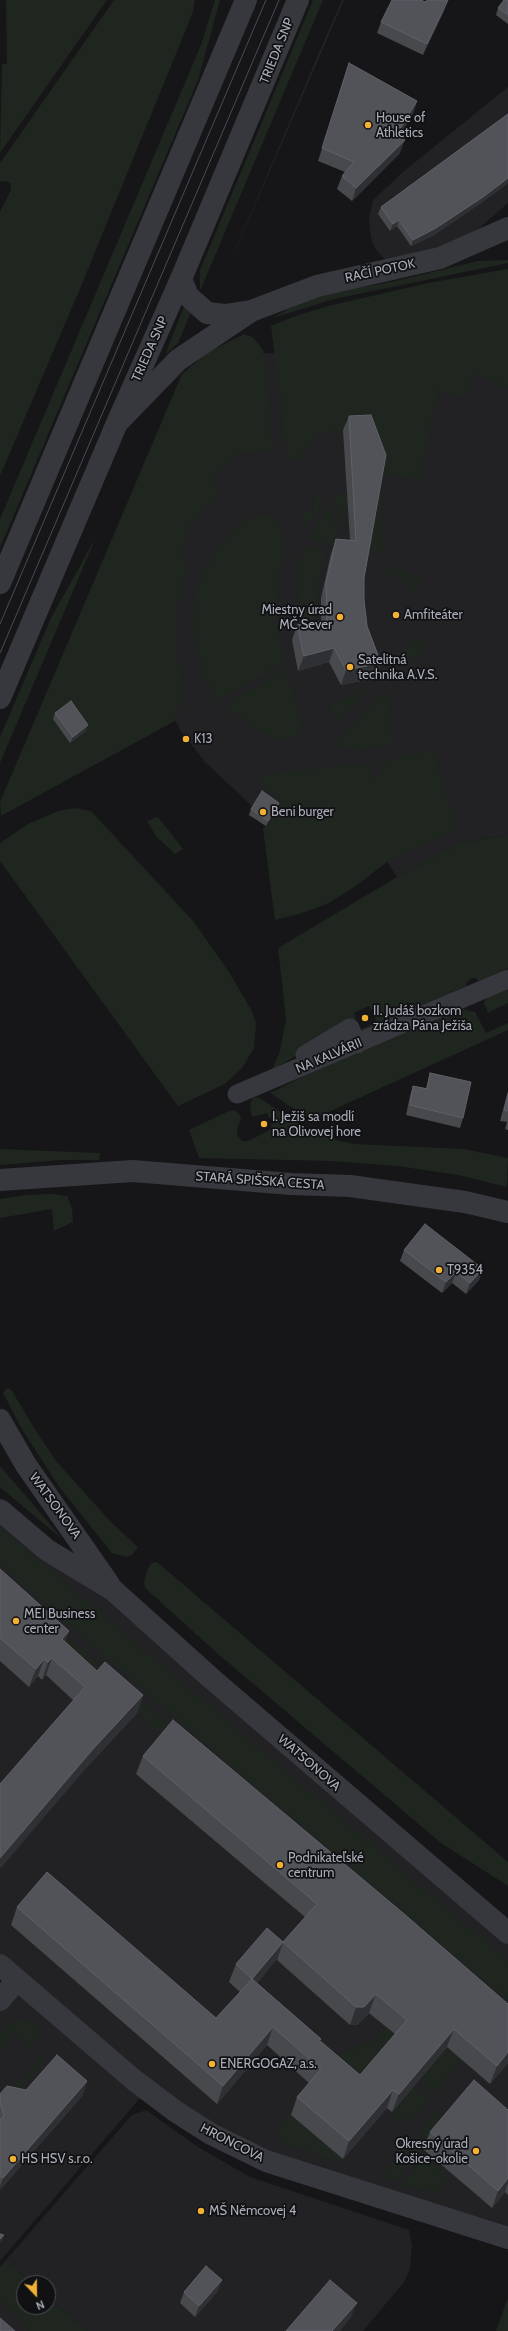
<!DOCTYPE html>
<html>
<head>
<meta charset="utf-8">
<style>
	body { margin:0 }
	#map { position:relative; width:508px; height:2331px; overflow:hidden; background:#161618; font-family:Cabin,sans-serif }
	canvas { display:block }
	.north { position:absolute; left:16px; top:2275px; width:40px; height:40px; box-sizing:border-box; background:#111113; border:1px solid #4d4f55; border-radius:50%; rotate:158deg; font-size:11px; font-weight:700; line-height:16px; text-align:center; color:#a8adb8 }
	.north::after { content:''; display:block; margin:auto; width:14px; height:18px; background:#f2b134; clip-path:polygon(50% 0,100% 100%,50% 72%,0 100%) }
</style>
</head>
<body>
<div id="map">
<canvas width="508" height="2331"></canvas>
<div class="north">N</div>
</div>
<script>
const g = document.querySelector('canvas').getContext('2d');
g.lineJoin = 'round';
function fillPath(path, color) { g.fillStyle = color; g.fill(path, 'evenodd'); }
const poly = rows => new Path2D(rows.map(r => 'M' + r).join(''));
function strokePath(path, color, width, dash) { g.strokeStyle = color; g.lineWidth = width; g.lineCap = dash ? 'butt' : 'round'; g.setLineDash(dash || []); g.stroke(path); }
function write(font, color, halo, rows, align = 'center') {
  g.font = font + ' Cabin,sans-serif'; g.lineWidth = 3.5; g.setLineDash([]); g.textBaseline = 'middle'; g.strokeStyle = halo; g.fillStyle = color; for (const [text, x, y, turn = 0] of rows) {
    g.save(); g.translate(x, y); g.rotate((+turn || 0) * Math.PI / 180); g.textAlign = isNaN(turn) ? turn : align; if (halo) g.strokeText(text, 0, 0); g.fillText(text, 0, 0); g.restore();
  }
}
fillPath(poly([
	[508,87,508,203,467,239,399,261,385,259,376,250,371,238,369,219,373,200,403,172],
	[282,352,339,364,508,374,508,835,459,843,397,877,372,839,266,826,248,815,253,807,205,762,181,731,168,707,150,659,224,358],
	[0,1510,508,1933,508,2238,283,2166,147,2090,0,2261,0,2000,17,1980,0,1966],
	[146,2110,198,2147,250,2177,409,2230,412,2246,410,2268,404,2282,363,2331,87,2331,48,2298,48,2283,31,2283,5,2261,132,2115],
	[0,2302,30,2331,0,2331]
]), '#222225');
fillPath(poly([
	[6,0,107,0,0,153,2,64,7,64],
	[114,0,195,0,193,12,82,284,0,476,0,212,11,190,11,184,6,181,0,182,0,163],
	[215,0,220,0,198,80,0,548,0,519,201,45],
	[313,0,323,0,200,291,200,270],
	[342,0,344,0,212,304,316,60],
	[508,260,508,263,334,299,273,318,301,301,335,292,396,281,478,261],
	[508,269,508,388,475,374,465,399,438,391,419,479,382,473,343,430,322,433,315,436,309,442,302,456,288,461,271,326,298,315,332,305,428,283],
	[185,304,191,312,178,343,165,355],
	[244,334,253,337,263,350,267,374,273,449,239,454,225,465,213,477,218,490,217,494,186,530,183,550,187,572,178,600,176,624,176,648,183,691,175,721,1,816,0,802,182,374,208,352],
	[381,492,384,552,367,549,377,493],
	[315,494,323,494,323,502,305,530,302,528,303,511,313,512],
	[334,494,347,494,348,510,343,511,345,542],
	[328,505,329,505,341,548,307,540],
	[262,514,270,516,277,520,284,538,283,553,278,578,277,625,284,663,218,701,206,681,194,642,192,620,195,597,204,572,219,547,232,530,242,521],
	[96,537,0,763,0,737,51,618],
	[302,544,325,552,318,585,316,616,317,635,298,639],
	[380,568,400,570,422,581,414,592,401,578,380,570],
	[416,636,428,646,421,653,404,661,386,664,386,662,406,651],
	[286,669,302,724,298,735,282,740,272,737,256,730,224,705],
	[374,684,359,701,338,723,330,705],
	[386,686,393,745,354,750,340,748,334,742,382,693],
	[433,749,457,829,387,862,353,888,327,904,299,914,275,920,263,829,283,803,261,785,260,780,262,776,276,772,368,764,371,777,382,775,380,762],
	[75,808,91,811,194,922,229,972,252,1011,256,1023,254,1048,242,1068,225,1084,178,1106,0,861,0,844,3,841,28,824,58,811],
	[158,817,183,849,175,854,156,836,147,821],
	[508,835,508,968,479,981,475,978,471,978,467,982,466,986,358,1034,357,1031,377,1022,374,1016,378,1015,375,1010,372,1011,369,1006,354,1013,356,1020,272,1070,280,1051,286,1019,278,948,397,877,459,843],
	[508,989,508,1003,488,1013,484,1003,487,998],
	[462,1009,475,1012,486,1033,508,1023,508,1030,311,1120,270,1093,312,1072],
	[258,1097,308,1130,339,1141,355,1144,464,1149,508,1158,507,1187,458,1175,397,1166,330,1161,199,1158,189,1130,229,1111,235,1110,239,1114,241,1118,237,1130,238,1136,242,1141,248,1141,272,1129,271,1124,275,1123,272,1117,269,1118,267,1113,253,1117,251,1114,250,1104,253,1098],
	[0,1149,100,1153,99,1160,61,1160,0,1165],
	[52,1194,67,1196,72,1208,73,1222,54,1231,52,1209,0,1218,0,1199,27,1195],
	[7,1388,9,1388,12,1391,34,1428,56,1461,111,1522,138,1547,132,1555,126,1557,112,1553,60,1488,23,1431,3,1393],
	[0,1466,43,1516,62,1539,0,1487],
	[0,1527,508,1961,508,2001,242,1775,0,1565],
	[157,1562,508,1862,508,1886,441,1843,217,1653,145,1588,144,1582,148,1568,152,1563],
	[0,1581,505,2011,465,2027,360,2084,291,2115,343,2159,340,2163,280,2141,278,2135,280,2129,286,2117,312,2084,341,2055,371,2041,421,1985,164,1737,98,1679],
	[18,2019,29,2022,43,2033,30,2047,14,2033,0,2049,0,2035,11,2022],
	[460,2033,475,2046,434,2093,419,2080],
	[42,2055,47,2059,14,2097,9,2093],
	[413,2087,428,2100,407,2124,392,2112],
	[435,2112,447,2122,431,2141,419,2131],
	[416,2135,425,2143,420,2149,422,2151,396,2182,384,2172],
	[424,2157,450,2178,436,2194,402,2184],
	[5,2261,31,2283,24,2283,24,2307,48,2307,48,2298,87,2331,30,2331,0,2302,0,2267],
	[508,2299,508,2331,496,2331,506,2303]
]), '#1e261f');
strokePath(poly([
	[305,1055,350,1028,357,1044],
	[237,1094,508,979]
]), '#37383d', 19);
strokePath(poly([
	[251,311,317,286,440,258,508,228],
	[119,421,178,360,251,311,225,315,207,313,188,296,181,279],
	[0,1180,133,1171,291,1184,350,1186,465,1202,508,1212],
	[0,1965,134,2080,175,2111,211,2134,266,2161,508,2238],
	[0,2000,17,1980]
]), '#37383d', 22);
strokePath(poly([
	[0,583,246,0],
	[0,698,117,423,181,279,298,0],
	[0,1420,26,1465,109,1584],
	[0,1510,47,1550,113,1590,212,1679,508,1933]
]), '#37383d', 22);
strokePath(poly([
	[0,624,266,0],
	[0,653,279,0]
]), '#4a4c52', 1);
fillPath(poly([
	[508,0,508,24,496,15,498,8],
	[444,11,423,55,377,33,381,22],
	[349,63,417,101,413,114,399,136,400,153,352,201,337,189,342,176,345,172,318,161,345,76],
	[508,114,508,183,481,203,434,235,411,246,397,226,390,231,378,214,381,207],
	[349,416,364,578,364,600,367,626,381,663,376,678,341,685,329,662,298,671,292,640,297,625,321,621,321,598,331,554,336,539,350,540,343,430],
	[55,713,86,731,70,743,53,719],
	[279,803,277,809,266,826,249,815,251,809],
	[430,1073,463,1118,460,1128,406,1115,410,1096,413,1086,426,1088],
	[508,1091,508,1130,505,1129,507,1122,500,1121],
	[404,1250,483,1269,479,1280,466,1294,452,1283,442,1293,400,1261],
	[0,1569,65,1642,97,1671,143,1695,137,1713,87,1767,73,1700,46,1675,42,1680,38,1676,29,1687,0,1661],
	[143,1756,508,2063,490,2084,447,2047,392,2112,387,2108,343,2159,291,2115,297,2097,309,2083,267,2045,217,2104,11,1925,17,1907,216,2018,240,1992,229,1982,236,1964,283,1942,276,1960,257,1983,321,2039,320,2041,360,2075,395,2034,369,2013,357,2025,350,2025,277,1960,283,1942,305,1917,136,1774],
	[87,2081,82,2096,0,2190,0,2094],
	[508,2110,508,2195,505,2192,492,2208,423,2149,430,2132],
	[218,2291,195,2317,180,2303,184,2292]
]), '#47494d');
fillPath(poly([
	[448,0,444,11,423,55,427,44],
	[417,101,413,114,393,147,397,134],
	[405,140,400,153,352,201,356,188],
	[508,178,508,183,481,203,434,235,411,246,413,240],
	[399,220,397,226,390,231,393,224],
	[334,648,329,662,298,671,304,656],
	[381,663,376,678,341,685,346,670],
	[88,725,86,731,70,743,73,737],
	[279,803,277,809,266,826,268,821],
	[483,1269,479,1280,466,1294,470,1283],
	[456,1272,452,1283,442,1293,446,1282],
	[69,1631,63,1648,62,1639],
	[52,1658,46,1675,42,1680,48,1662],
	[44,1659,38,1676,29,1687,36,1669],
	[143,1695,137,1713,87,1767,0,1869,0,1858,93,1749],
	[283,1942,276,1960,246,1997,252,1979],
	[376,1994,369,2013,357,2025,350,2025,356,2007],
	[273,2027,267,2045,217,2104,223,2086],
	[454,2029,447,2047,392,2112,399,2094],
	[508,2052,508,2063,490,2084,497,2066],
	[87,2081,82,2096,0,2190,0,2186,3,2178],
	[393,2090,387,2108,343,2159,349,2141],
	[508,2178,508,2183,505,2192,492,2208,498,2191],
	[4,2235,2,2241,0,2243,0,2239],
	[222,2280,218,2291,195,2317,199,2306],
	[357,2303,351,2317,340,2331,332,2331]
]), '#2f3033');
const building = poly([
	[392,0,420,0,426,2,427,0,448,0,427,44,381,22,392,0],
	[504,0,508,0,508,15,498,8,504,0],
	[349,63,417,101,397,134,405,140,356,188,342,176,354,162,322,148,349,63],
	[508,114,508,178,483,197,436,228,413,240,399,220,393,224,381,207,508,114],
	[371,415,386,455,364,578,364,600,367,626,381,663,346,670,334,648,304,656,297,625,327,620,326,583,336,539,356,541,349,416,371,415],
	[71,701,88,725,73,737,55,713,71,701],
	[262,791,279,803,268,821,251,809,262,791],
	[430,1073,471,1082,463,1118,410,1105,413,1086,427,1089,430,1073],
	[508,1094,508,1111,504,1110,508,1094],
	[425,1224,483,1269,470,1283,456,1272,446,1282,404,1250,425,1224],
	[0,1569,69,1631,62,1639,97,1671,105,1662,143,1695,93,1749,0,1858,0,1784,85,1687,52,1658,48,1662,44,1659,36,1669,0,1638,0,1569],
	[173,1720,403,1913,508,2004,508,2052,497,2066,454,2029,399,2094,393,2090,349,2141,297,2097,321,2069,273,2027,223,2086,17,1907,47,1872,216,2018,252,1979,236,1964,267,1928,283,1942,252,1979,321,2039,319,2040,360,2075,407,2020,376,1994,364,2007,356,2007,283,1942,317,1904,143,1756,173,1720],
	[57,2055,87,2081,3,2178,0,2176,0,2120,4,2116,0,2102,0,2094,7,2086,26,2090,57,2055],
	[474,2080,508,2110,508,2178,498,2191,430,2132,474,2080],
	[0,2234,4,2235,0,2239,0,2234],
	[206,2266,222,2280,199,2306,184,2292,206,2266],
	[330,2280,357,2303,332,2331,286,2331,330,2280],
	[0,2318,15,2331,0,2331,0,2318]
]);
fillPath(building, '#525359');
strokePath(building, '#5f6168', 1);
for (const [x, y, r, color] of [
	[368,125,4,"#f2b134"],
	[396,615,4,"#f2b134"],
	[340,617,4,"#f2b134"],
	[350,667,4,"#f2b134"],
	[186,739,4,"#f2b134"],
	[263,812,4,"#f2b134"],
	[365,1018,4,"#f2b134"],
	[264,1124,4,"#f2b134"],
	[439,1270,4,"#f2b134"],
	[16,1621,4,"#f2b134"],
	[280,1865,4,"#f2b134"],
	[212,2064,4,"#f2b134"],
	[476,2151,4,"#f2b134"],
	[13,2159,4,"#f2b134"],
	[201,2211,4,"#f2b134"]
]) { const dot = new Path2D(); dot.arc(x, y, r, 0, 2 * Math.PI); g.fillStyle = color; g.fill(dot); strokePath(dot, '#111113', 1.5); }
write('13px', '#a8adb8', '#111113', [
	["TRIEDA SNP",277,51,-68],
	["RAČÍ POTOK",380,271,-12],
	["TRIEDA SNP",150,349,-66],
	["NA KALVÁRII",329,1056,-23],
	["STARÁ SPIŠSKÁ CESTA",260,1181,4],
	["WATSONOVA",55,1506,54],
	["WATSONOVA",309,1763,41],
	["HRONCOVA",232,2143,27]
]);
write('13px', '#a8adb8', '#111113', [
	["House of",376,118],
	["Athletics",376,133],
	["Miestny úrad",332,610,"right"],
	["MČ Sever",332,625,"right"],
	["Amfiteáter",404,615],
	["Satelitná",358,660],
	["technika A.V.S.",358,675],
	["K13",194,739],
	["Beni burger",271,812],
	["II. Judáš bozkom",373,1011],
	["zrádza Pána Ježiša",373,1026],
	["I. Ježiš sa modlí",272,1117],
	["na Olivovej hore",272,1132],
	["T9354",447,1270],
	["MEI Business",24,1614],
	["center",24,1629],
	["Podnikateľské",288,1858],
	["centrum",288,1873],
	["ENERGOGAZ, a.s.",220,2064],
	["Okresný úrad",468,2144,"right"],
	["Košice-okolie",468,2159,"right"],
	["HS HSV s.r.o.",21,2159],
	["MŠ Němcovej 4",209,2211]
], 'left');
</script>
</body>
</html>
